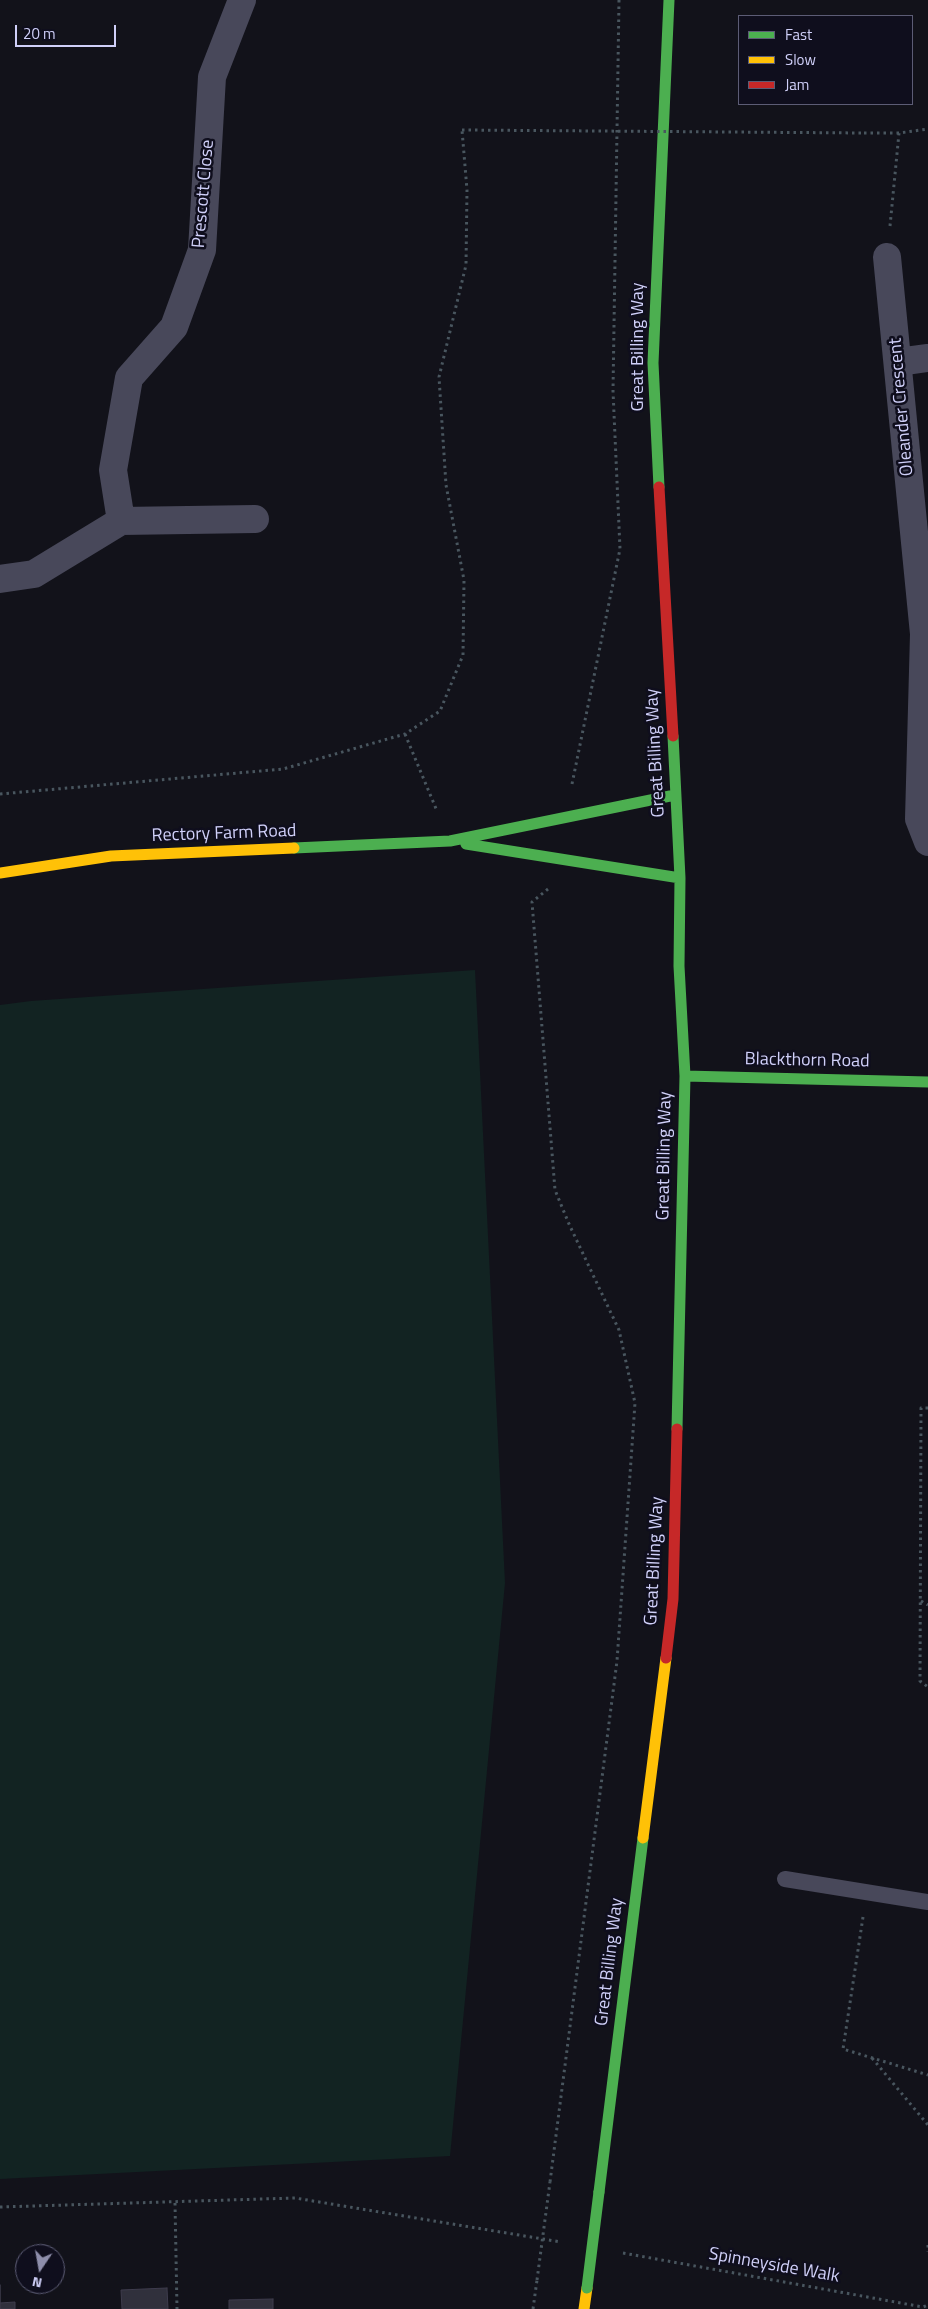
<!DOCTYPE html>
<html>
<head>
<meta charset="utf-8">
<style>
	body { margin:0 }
	#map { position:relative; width:928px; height:2309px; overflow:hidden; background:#12121a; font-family:"Titillium Web",sans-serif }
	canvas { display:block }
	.legend { position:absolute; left:738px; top:15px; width:175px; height:90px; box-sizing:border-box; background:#0f0e1d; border:1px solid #5c5c75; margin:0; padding:6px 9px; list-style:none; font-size:15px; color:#d0d0f9 }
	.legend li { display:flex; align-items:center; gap:10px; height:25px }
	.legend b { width:25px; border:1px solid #5c5c75 }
	.north { position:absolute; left:15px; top:2244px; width:50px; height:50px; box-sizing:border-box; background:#0f0e1d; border:1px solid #5c5c75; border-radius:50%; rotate:192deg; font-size:14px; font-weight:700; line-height:20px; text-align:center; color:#d0d0f9 }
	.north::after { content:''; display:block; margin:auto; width:18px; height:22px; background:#8e8eab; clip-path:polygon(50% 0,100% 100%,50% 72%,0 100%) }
	.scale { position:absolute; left:15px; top:25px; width:101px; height:22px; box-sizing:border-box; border:2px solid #d0d0f9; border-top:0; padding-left:6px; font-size:15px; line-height:18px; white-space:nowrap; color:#d0d0f9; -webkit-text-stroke:4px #0f0e1d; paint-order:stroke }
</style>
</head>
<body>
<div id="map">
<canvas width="928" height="2309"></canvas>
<ul class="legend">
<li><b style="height:6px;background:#4caf50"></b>Fast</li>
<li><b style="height:6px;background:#ffc107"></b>Slow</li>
<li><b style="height:6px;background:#c62828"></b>Jam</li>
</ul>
<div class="north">N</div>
<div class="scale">20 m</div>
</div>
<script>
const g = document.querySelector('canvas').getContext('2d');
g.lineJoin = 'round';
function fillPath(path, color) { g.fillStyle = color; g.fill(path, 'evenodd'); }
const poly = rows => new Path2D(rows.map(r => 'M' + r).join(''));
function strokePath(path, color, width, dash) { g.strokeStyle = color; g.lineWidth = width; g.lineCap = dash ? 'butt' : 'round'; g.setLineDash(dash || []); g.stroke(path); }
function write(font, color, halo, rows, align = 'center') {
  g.font = font + ' "Titillium Web",sans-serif'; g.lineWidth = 5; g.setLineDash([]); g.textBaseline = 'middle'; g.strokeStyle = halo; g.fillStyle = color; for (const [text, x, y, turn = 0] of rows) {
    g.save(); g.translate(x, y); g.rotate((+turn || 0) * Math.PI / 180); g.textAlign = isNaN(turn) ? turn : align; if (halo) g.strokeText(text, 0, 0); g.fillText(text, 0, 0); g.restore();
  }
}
fillPath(poly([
	[475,970,505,1583,450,2156,0,2179,0,1005,31,1001]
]), '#122322');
const building = poly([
	[0,2285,0,2303,15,2302,15,2309,0,2309,0,2285],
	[167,2288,168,2309,122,2309,121,2290,167,2288],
	[273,2299,273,2309,229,2309,229,2300,273,2299]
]);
fillPath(building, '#30303c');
strokePath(building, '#3e3c4d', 1);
strokePath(poly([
	[864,133,899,133,928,129],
	[890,226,899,133],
	[405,734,437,811],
	[572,784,620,549,613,391,619,0],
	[0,794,283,769,405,734,440,711,463,655,464,580,446,485,439,377,466,265,467,190,462,130],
	[548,889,532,902,555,1190,569,1224,619,1330,635,1403,617,1661,550,2182],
	[928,1408,921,1408,920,1681,928,1687],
	[921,1601,928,1605],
	[863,1917,843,2049,928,2075],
	[872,2058,928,2125],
	[175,2203,177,2309],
	[0,2207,295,2198,561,2242],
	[928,2245,928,2252],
	[623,2253,923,2307,928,2305],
	[533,2309,537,2280]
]), '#49565f', 3, [2.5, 4]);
strokePath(poly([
	[785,1879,928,1902]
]), '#48485a', 16);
strokePath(poly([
	[887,257,924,634,919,819,928,842],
	[898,362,928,358],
	[121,521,113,470,129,378,174,327,202,250,212,77,242,0],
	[0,579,34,574,121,521,255,519]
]), '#48485a', 28);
strokePath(poly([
	[659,487,653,363,669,0],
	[673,736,680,878,679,966,685,1076,677,1429],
	[466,844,680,878],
	[294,848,450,841,675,795],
	[685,1076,928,1082],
	[599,2192,643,1838]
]), '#4caf50', 11);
strokePath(poly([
	[0,873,111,856,294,848],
	[643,1838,666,1658],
	[584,2309,587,2288]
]), '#ffc107', 11);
strokePath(poly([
	[659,487,673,736],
	[666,1658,673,1599,677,1429]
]), '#c62828', 11);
strokePath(poly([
	[462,130,864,133],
	[537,2280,550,2182]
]), '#49565f', 3, [2.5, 4]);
strokePath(poly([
	[587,2288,599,2192]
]), '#4caf50', 11);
write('18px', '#d0d0f9', '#0f0e1d', [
	["Prescott Close",204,194,-85],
	["Great Billing Way",639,347,-90],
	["Oleander Crescent",902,407,-95],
	["Great Billing Way",656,753,-93],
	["Rectory Farm Road",224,834,-2],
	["Blackthorn Road",807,1061,1],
	["Great Billing Way",665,1156,-89],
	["Great Billing Way",655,1561,-87],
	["Great Billing Way",610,1962,-83],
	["Spinneyside Walk",774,2266,10]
]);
</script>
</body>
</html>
